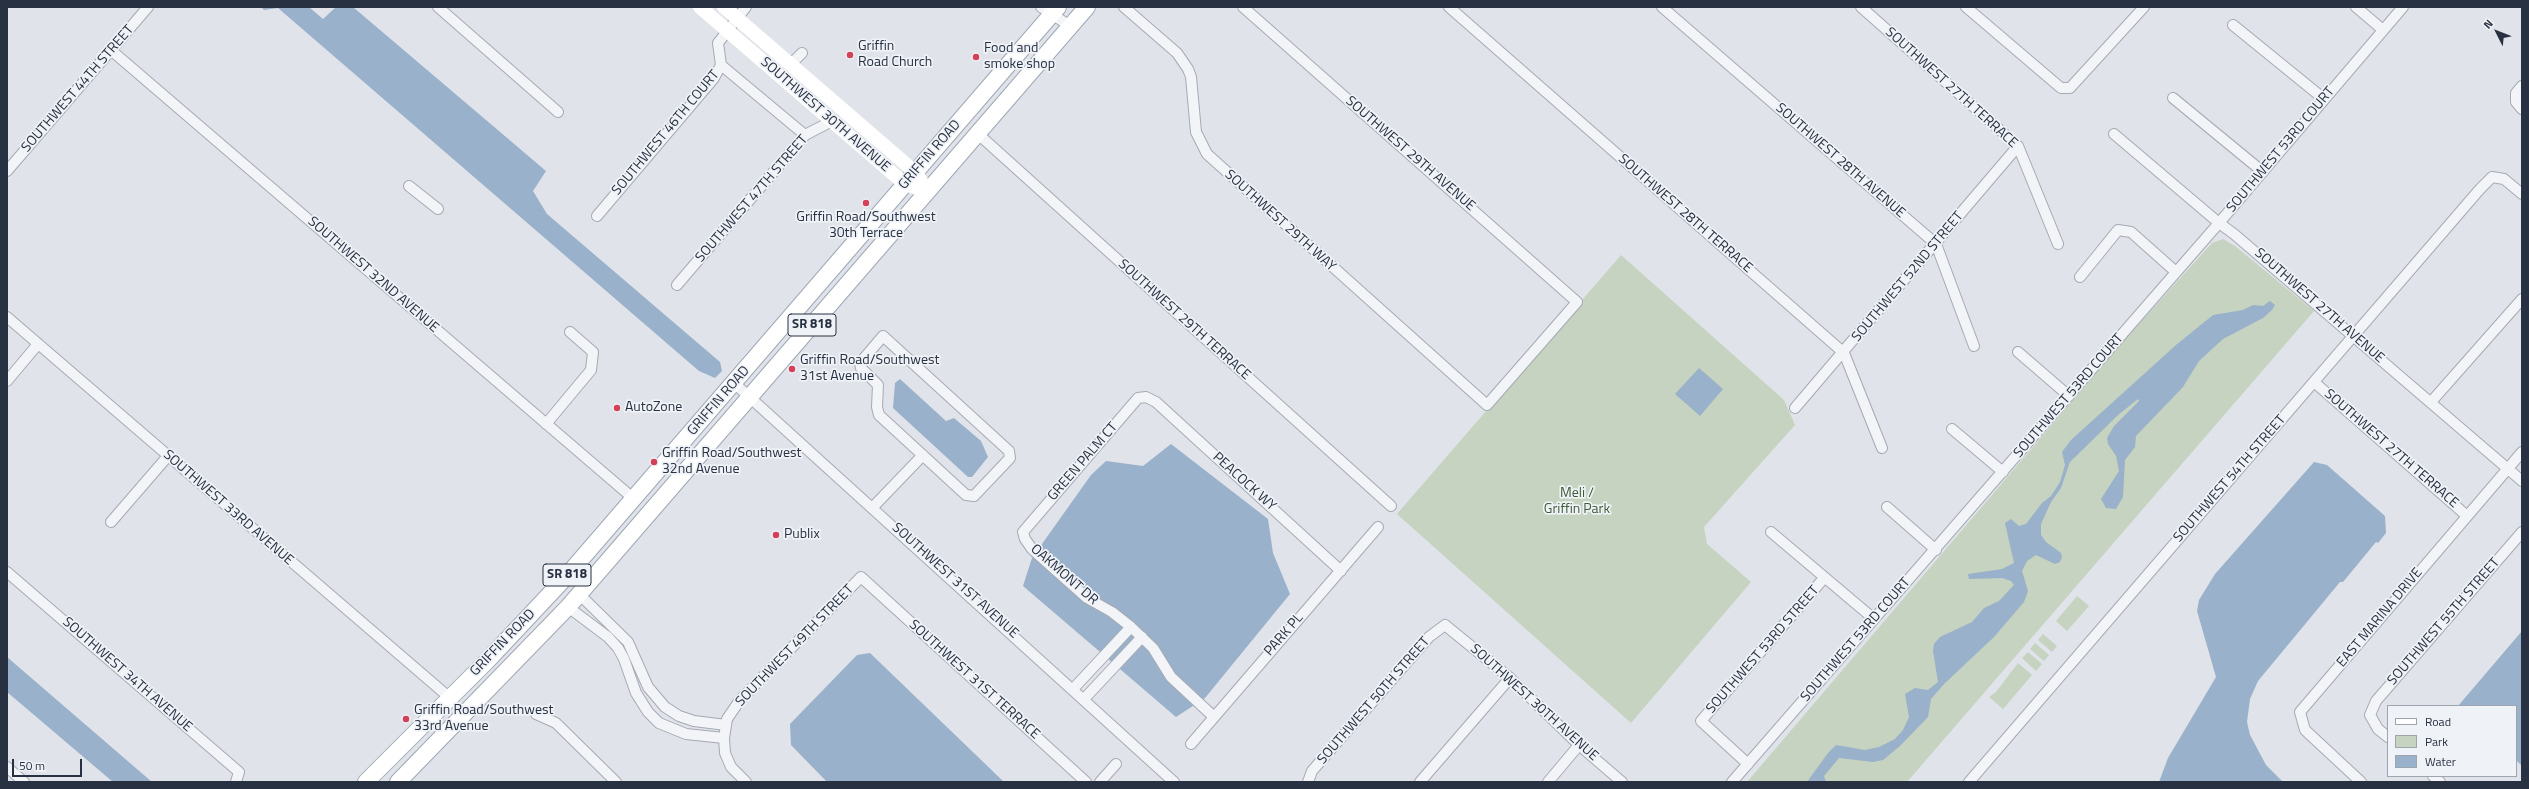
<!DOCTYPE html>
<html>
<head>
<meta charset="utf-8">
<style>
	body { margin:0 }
	#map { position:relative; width:2529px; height:789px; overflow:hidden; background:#e0e3e9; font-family:"Titillium Web",sans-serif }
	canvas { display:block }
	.frame { position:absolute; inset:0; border:8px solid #283141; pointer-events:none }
	.legend { position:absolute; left:2387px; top:705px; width:130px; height:72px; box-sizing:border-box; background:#eff2f7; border:1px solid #9fa5ae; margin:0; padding:5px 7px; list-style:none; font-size:12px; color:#283141 }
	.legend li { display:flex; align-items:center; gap:8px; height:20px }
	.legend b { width:20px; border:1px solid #9fa5ae }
	.north { position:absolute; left:2477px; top:12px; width:40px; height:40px; -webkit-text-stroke:3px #eff2f7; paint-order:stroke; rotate:312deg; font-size:11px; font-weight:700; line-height:16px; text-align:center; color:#283141 }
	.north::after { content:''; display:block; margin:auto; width:14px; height:18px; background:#283141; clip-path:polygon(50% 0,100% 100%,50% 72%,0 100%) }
	.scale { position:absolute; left:12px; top:759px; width:70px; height:18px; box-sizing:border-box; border:2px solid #283141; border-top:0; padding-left:5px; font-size:12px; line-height:14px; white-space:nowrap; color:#283141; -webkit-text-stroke:3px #eff2f7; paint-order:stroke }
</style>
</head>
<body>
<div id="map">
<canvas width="2529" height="789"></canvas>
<div class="frame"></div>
<ul class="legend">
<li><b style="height:5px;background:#fff"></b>Road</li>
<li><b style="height:11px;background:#c5d3c0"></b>Park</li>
<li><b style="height:11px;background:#99b1ca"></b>Water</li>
</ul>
<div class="north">N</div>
<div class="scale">50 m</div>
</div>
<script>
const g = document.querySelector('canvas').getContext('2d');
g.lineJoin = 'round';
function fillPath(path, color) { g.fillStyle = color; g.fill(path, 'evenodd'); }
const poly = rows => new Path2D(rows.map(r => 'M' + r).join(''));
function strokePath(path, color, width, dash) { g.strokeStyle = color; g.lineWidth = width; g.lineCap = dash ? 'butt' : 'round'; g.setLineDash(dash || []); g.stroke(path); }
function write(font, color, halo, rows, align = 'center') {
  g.font = font + ' "Titillium Web",sans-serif'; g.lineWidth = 3.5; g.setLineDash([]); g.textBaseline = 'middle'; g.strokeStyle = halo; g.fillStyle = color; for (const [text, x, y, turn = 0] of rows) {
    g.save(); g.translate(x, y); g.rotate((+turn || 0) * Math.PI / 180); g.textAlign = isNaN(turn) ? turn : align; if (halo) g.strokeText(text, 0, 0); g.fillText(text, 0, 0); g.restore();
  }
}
fillPath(poly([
	[2223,239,2235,246,2314,311,1907,782,1747,782,2120,345,2212,243],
	[1621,255,1784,400,1795,425,1704,527,1707,544,1751,582,1631,723,1397,514],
	[2077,596,2089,606,2067,631,2056,621],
	[2043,634,2057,646,2052,652,2038,640],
	[2035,643,2049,655,2044,661,2030,649],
	[2028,652,2042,664,2036,671,2022,658],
	[2018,663,2032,675,2003,709,1989,697,1996,692]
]), '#c5d3c0');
fillPath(poly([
	[261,7,309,7,323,19,336,7,353,7,546,171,533,191,547,214,720,362,722,371,715,378,699,371,278,8,264,10],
	[2270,301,2275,305,2272,310,2263,318,2223,339,2199,361,2183,387,2136,436,2135,447,2125,460,2123,497,2116,509,2106,508,2101,499,2119,471,2116,456,2108,444,2107,438,2114,426,2139,401,2138,399,2118,415,2070,462,2061,488,2051,502,2041,524,2041,535,2046,542,2061,553,2062,557,2060,562,2055,564,2036,555,2027,561,2022,571,2028,591,2024,602,1994,637,1944,684,1931,699,1928,717,1900,746,1883,760,1873,762,1839,758,1824,776,1826,782,1807,782,1828,753,1836,745,1865,750,1879,747,1895,739,1903,730,1909,717,1905,694,1915,688,1928,690,1938,682,1933,651,1934,644,1940,637,1972,622,1984,608,1999,601,2014,585,2011,581,2002,578,1969,579,1968,574,2002,569,2014,563,2005,523,2011,519,2019,526,2026,524,2042,503,2051,496,2060,482,2065,465,2062,452,2071,440,2176,345,2213,315,2243,310,2253,305,2263,306],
	[1699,368,1723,389,1700,416,1675,394],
	[900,379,946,421,954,418,981,441,988,457,972,477,968,477,893,408,895,383],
	[1171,444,1268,519,1273,553,1290,594,1205,698,1176,717,1023,586,1032,558,1091,475,1106,461,1143,466],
	[2314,462,2327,465,2385,516,2386,533,2378,543,2376,542,2343,582,2340,582,2258,681,2250,699,2247,722,2250,735,2266,765,2283,782,2159,782,2168,758,2216,677,2197,611,2199,600,2215,574],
	[2522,631,2522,766,2516,760,2516,706,2458,706],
	[870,653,1004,782,827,782,791,745,790,724,857,655],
	[7,657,152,782,113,782,7,692]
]), '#99b1ca');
const minor = poly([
	[438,7,558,112],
	[1041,7,1070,26],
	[1124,7,1177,53,1188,69,1191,77,1196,132,1207,154,1487,405,1577,302,1243,7],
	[1449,7,1844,353,1882,448],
	[1662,7,1936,244,1974,346],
	[1861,7,2018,146,2058,244],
	[1966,7,2061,88,2070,88,2144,7],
	[2356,7,2383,30],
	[2233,25,2324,99],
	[112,51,634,499],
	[791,64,802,53],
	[721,65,805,135],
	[2522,86,2516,93,2516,102,2522,109],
	[2173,98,2263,172],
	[977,133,1391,506],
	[2114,134,2219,223,2234,234,2522,481],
	[7,171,148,7],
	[409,186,438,209],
	[597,216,714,78,721,65,718,43,746,7],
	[2080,277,2118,230,2131,232,2176,272],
	[677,285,805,135,832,121],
	[7,317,450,698],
	[883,336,1009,451,1010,458,974,496,966,495,879,415,877,407,878,385,861,368,860,363,883,336],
	[2018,352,2069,396],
	[7,381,38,344],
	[2314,382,2467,516],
	[734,383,1174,782],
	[2431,402,2522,299],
	[1795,408,2018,146],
	[546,424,591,370,593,352,570,332],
	[1952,429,2003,472],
	[873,507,923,455],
	[1887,507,1936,550],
	[111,522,168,456],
	[1771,532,1874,619],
	[7,572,239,772,236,782],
	[579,594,628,642,648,687,665,707,679,716,694,721,726,725],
	[568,607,608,637,618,648,624,659,636,693,648,712,659,723,686,734,724,738],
	[1073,689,1131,627],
	[1084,699,1142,637],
	[536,714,556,723,616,782],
	[1214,717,1171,677,1153,648,1131,627,1112,612,1087,598,1032,549,1025,539,1023,532,1138,398,1146,397,1156,402,1341,571],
	[2388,737,2378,729,2370,715,2376,701,2522,532],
	[1191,744,1378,527],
	[1748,764,1701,721,1824,578],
	[7,767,24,782],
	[2433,776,2440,782],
	[746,782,731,767,725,753,724,738,727,719,740,700,861,577,1086,782],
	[1100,782,1116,764],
	[1308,782,1312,771,1429,637,1445,625,1510,678,1579,745,1622,782],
	[1420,782,1510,678],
	[1548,782,1579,745],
	[1732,782,2219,223,2403,7],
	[1969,782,2480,189,2492,177,2504,179,2522,194],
	[2361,782,2305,730,2300,712,2522,452]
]);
const primary = poly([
	[366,782,489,659,564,579,1058,7],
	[398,782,568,607,1087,7]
]);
strokePath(minor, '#a5aab3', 12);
strokePath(primary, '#9fa8b5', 18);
strokePath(minor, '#f2f4f7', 10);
strokePath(poly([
	[700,7,905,184,927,191],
	[724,7,915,172,921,181]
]), '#fff', 14);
strokePath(primary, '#fff', 16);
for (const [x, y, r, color] of [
	[850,55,4,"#d24157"],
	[976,57,4,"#d24157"],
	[866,203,4,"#d24157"],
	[792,369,4,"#d24157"],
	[617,408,4,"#d24157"],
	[654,462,4,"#d24157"],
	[776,535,4,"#d24157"],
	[406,719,4,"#d24157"]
]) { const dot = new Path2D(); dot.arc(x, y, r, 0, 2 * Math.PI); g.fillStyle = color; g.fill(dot); strokePath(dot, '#eff2f7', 1.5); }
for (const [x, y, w] of [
	[812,325,48],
	[567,575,48]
]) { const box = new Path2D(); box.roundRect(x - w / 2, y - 11, w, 22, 3); g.fillStyle = '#eff2f7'; g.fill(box); strokePath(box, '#283141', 1); }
write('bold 13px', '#283141', null, [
	["SR 818",812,325],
	["SR 818",567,575]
]);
write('14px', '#283141', '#eff2f7', [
	["Griffin",858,47],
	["Road Church",858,63],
	["Food and",984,49],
	["smoke shop",984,65],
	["Griffin Road/Southwest",866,218,"center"],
	["30th Terrace",866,234,"center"],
	["Griffin Road/Southwest",800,361],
	["31st Avenue",800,377],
	["AutoZone",625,408],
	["Griffin Road/Southwest",662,454],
	["32nd Avenue",662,470],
	["Publix",784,535],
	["Griffin Road/Southwest",414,711],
	["33rd Avenue",414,727]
], 'left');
write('14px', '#283141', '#eff2f7', [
	["SOUTHWEST 27TH TERRACE",1951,88,42],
	["SOUTHWEST 44TH STREET",78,89,-49],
	["SOUTHWEST 30TH AVENUE",825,115,41],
	["SOUTHWEST 46TH COURT",666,133,-50],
	["SOUTHWEST 53RD COURT",2281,150,-50],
	["SOUTHWEST 29TH AVENUE",1410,154,41],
	["GRIFFIN ROAD",930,155,-49],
	["SOUTHWEST 28TH AVENUE",1840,161,41],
	["SOUTHWEST 47TH STREET",752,199,-49],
	["SOUTHWEST 28TH TERRACE",1685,214,41],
	["SOUTHWEST 29TH WAY",1280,221,42],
	["SOUTHWEST 32ND AVENUE",373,275,41],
	["SOUTHWEST 52ND STREET",1908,277,-50],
	["SOUTHWEST 27TH AVENUE",2319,306,41],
	["SOUTHWEST 29TH TERRACE",1184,320,42],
	["SOUTHWEST 53RD COURT",2069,396,-49],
	["GRIFFIN ROAD",719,401,-49],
	["SOUTHWEST 27TH TERRACE",2391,449,41],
	["GREEN PALM CT",1083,462,-49],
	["SOUTHWEST 54TH STREET",2230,479,-49],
	["PEACOCK WY",1244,482,42],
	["SOUTHWEST 33RD AVENUE",228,508,41],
	["OAKMONT DR",1064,575,41],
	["SOUTHWEST 31ST AVENUE",955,581,42],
	["EAST MARINA DRIVE",2380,618,-50],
	["SOUTHWEST 55TH STREET",2444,622,-49],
	["PARK PL",1284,635,-49],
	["SOUTHWEST 53RD COURT",1856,640,-49],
	["GRIFFIN ROAD",503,643,-46],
	["SOUTHWEST 49TH STREET",795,646,-46],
	["SOUTHWEST 53RD STREET",1763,650,-49],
	["SOUTHWEST 34TH AVENUE",127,675,41],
	["SOUTHWEST 31ST TERRACE",974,680,42],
	["SOUTHWEST 50TH STREET",1374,701,-49],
	["SOUTHWEST 30TH AVENUE",1534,703,42]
]);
write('14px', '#3c5d35', '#eff2f7', [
	["Meli /",1577,494],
	["Griffin Park",1577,510]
]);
</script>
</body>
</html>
